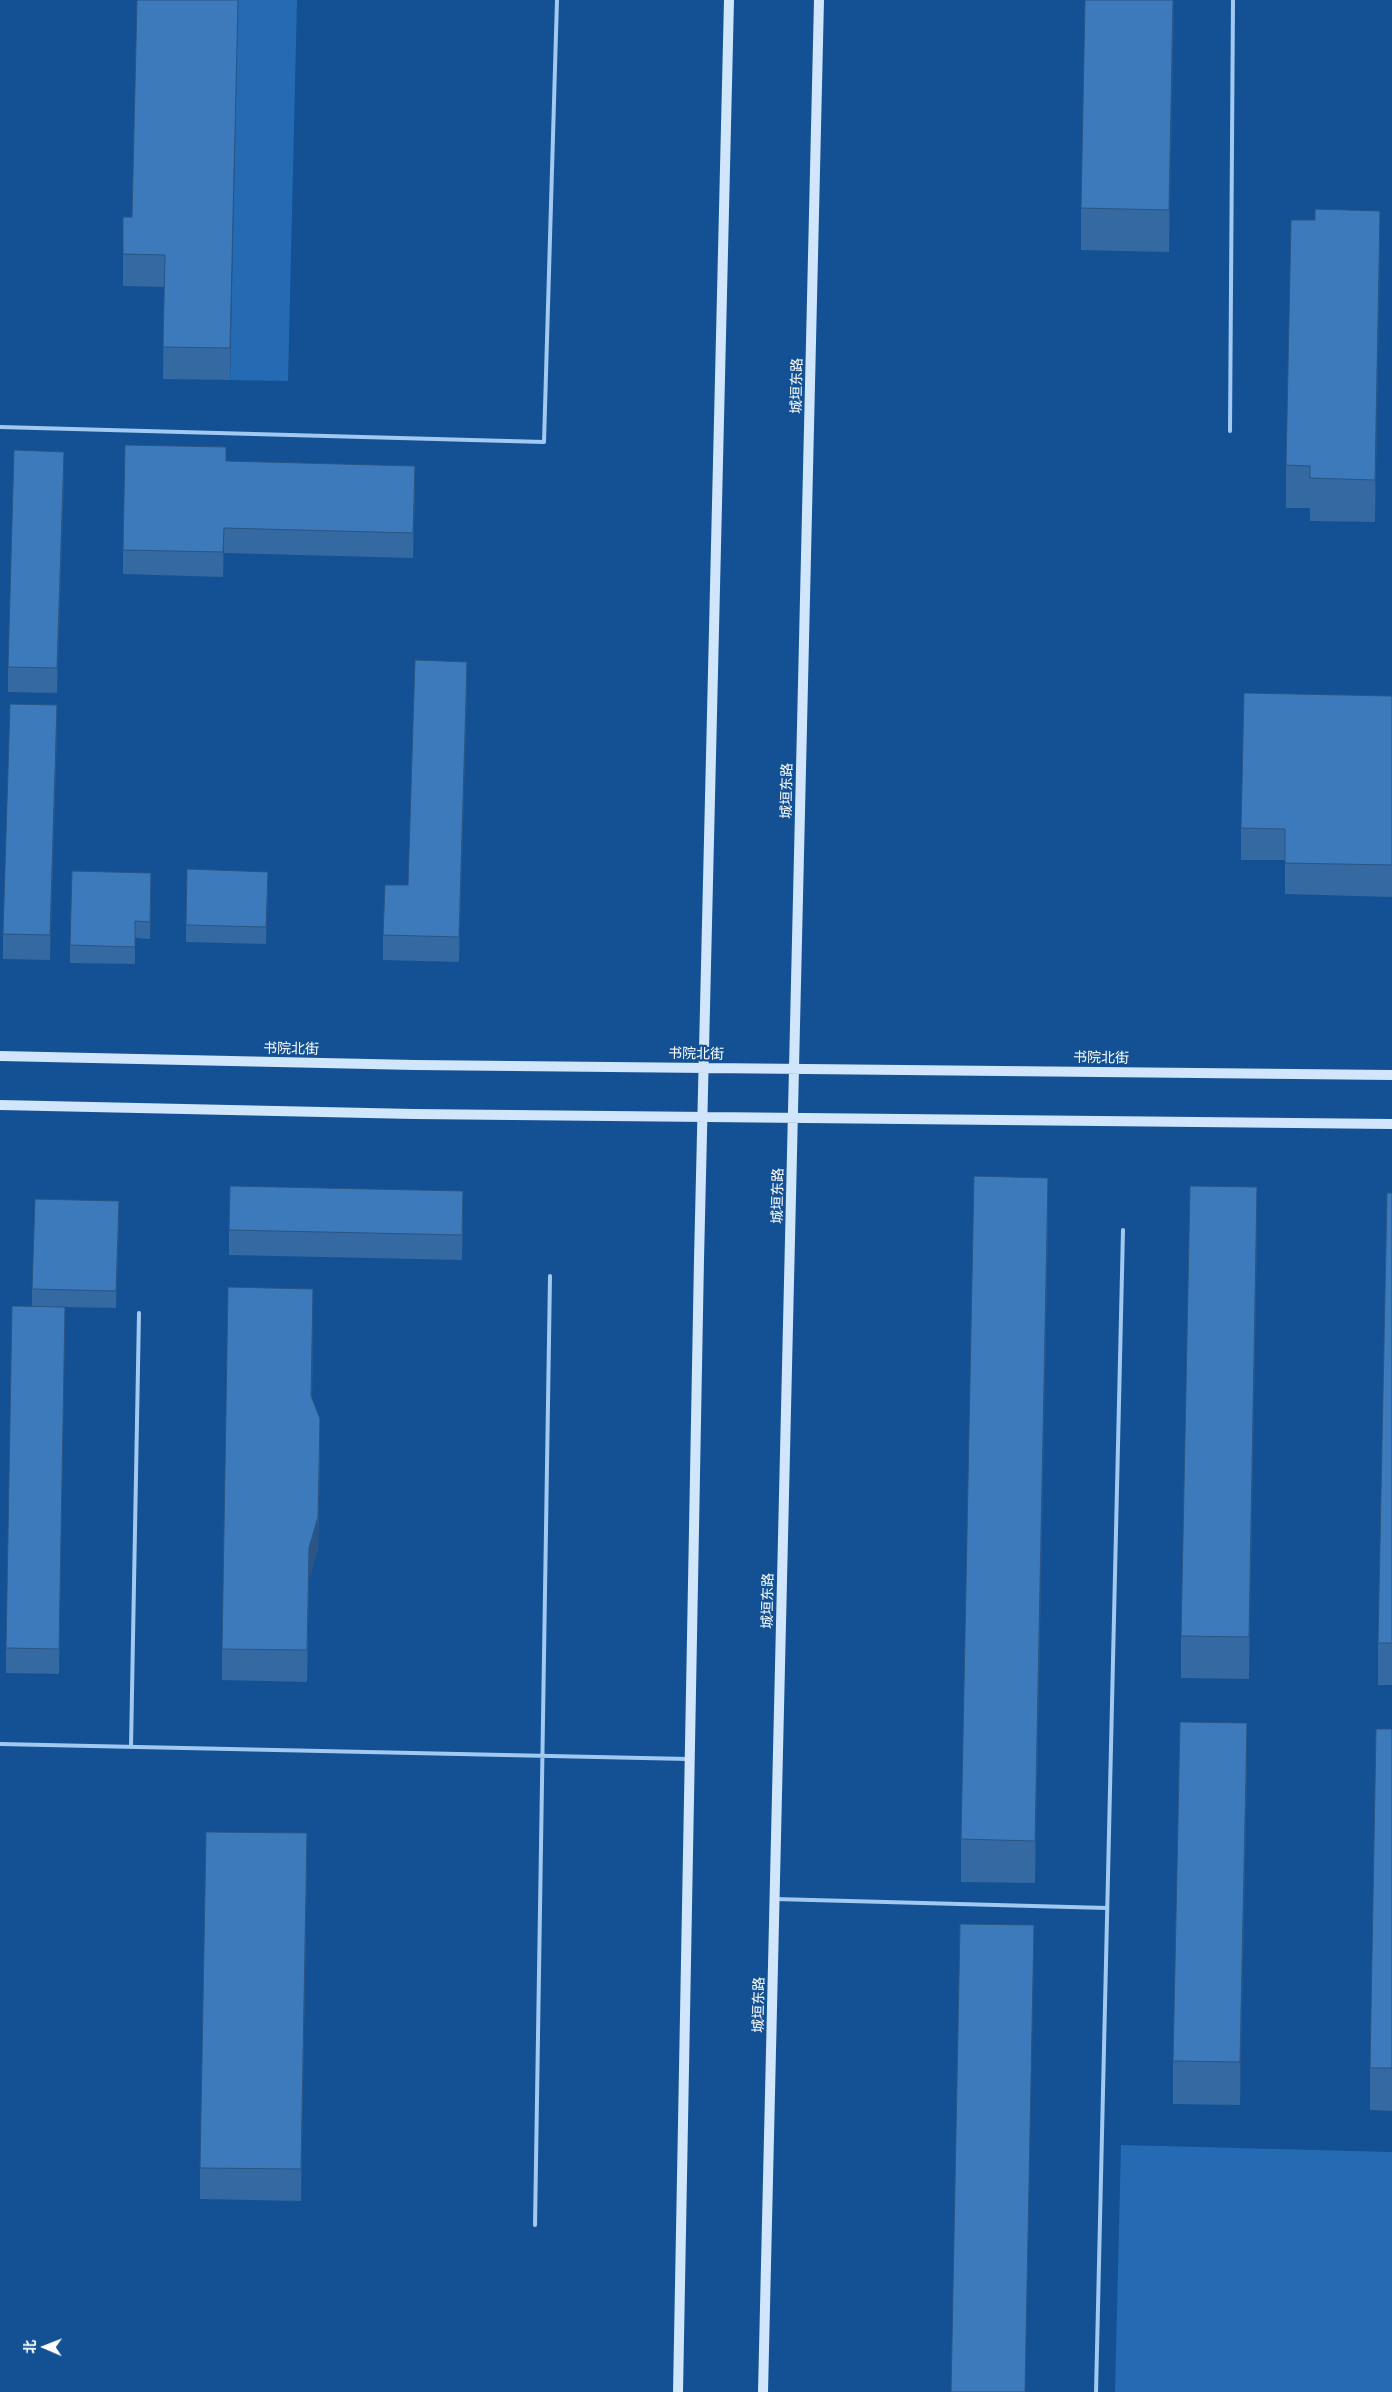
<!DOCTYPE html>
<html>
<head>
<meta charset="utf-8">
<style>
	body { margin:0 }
	#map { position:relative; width:1392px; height:2392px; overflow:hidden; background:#135194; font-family:Mulish,"Noto Sans SC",sans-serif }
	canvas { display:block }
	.north { position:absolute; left:20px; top:2322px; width:50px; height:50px; -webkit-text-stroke:4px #135194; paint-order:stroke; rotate:271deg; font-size:14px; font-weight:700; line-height:20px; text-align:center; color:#fff }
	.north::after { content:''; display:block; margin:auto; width:18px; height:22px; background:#fff; clip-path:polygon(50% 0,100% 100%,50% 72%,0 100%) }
</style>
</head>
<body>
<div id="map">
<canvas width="1392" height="2392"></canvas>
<div class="north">北</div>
</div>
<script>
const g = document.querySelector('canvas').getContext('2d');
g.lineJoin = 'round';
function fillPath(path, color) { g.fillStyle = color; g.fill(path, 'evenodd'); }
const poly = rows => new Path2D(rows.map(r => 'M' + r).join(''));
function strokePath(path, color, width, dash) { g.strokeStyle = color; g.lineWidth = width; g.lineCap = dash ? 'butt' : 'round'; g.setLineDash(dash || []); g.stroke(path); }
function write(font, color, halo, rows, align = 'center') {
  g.font = font + ' Mulish,"Noto Sans SC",sans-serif'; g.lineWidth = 4.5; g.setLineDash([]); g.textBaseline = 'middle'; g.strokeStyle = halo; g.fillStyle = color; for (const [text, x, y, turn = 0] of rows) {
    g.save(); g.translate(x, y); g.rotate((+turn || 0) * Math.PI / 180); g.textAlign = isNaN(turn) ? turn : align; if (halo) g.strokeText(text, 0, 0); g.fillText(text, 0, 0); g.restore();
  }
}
fillPath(poly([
	[238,0,297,0,288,381,230,380],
	[1121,2145,1392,2152,1392,2392,1115,2392]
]), '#256bb3');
strokePath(poly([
	[0,427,544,442,557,0],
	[1230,431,1233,0],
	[0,1744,688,1759],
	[131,1747,139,1313],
	[775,1899,1107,1908],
	[535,2225,550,1276],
	[1096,2392,1123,1230]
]), '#a2c9f2', 4);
strokePath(poly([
	[0,1056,415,1065,1392,1075],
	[0,1105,414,1114,1392,1124],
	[678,2392,699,1259,729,0],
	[763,2392,819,0]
]), '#d1e5fc', 10);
fillPath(poly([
	[137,0,238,0,230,380,163,379,164,287,123,286,123,254,132,217],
	[1174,0,1169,252,1081,250,1081,208],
	[1380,253,1375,522,1310,521,1310,508,1286,508,1286,465],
	[226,461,415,491,413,558,224,553,223,577,123,574,123,550],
	[64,477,57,693,8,692,8,667],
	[467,686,459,962,383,960,383,935,408,885],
	[1392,696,1392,897,1285,894,1285,860,1241,860,1241,828],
	[57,730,50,960,3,959,3,934],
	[268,889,266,944,186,942,186,925],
	[151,890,150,939,135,938,135,964,70,963,70,945],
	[1392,1193,1392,1685,1378,1685,1378,1643],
	[463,1216,462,1260,229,1255,229,1230],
	[119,1219,116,1308,65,1307,59,1674,6,1673,6,1648,32,1306,32,1289],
	[1048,1220,1035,1883,961,1882,961,1839],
	[1257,1230,1249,1679,1181,1678,1181,1636],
	[313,1320,312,1397,320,1451,318,1549,309,1579,307,1682,222,1680,222,1649],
	[1392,1729,1392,2111,1370,2110,1370,2068],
	[1247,1765,1240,2105,1173,2104,1173,2061],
	[307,1865,301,2201,200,2199,200,2168]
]), '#3469a2');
fillPath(poly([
	[238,0,230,380,230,348],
	[1173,0,1174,0,1169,252,1169,210],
	[1380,211,1380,253,1375,522,1375,480],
	[64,452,64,477,57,693,57,668],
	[415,466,415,491,413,558,413,533],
	[224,528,224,553,223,577,223,552],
	[467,662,467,686,459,962,459,937],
	[57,705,57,730,50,960,50,935],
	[268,872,268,889,266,944,266,927],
	[151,873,151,890,150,939,150,922],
	[1048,1178,1048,1220,1035,1883,1035,1841],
	[1257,1187,1257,1230,1249,1679,1249,1637],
	[119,1201,119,1219,116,1308,116,1291],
	[313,1289,313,1320,311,1427,311,1396],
	[65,1307,65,1332,59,1674,59,1649],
	[320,1419,318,1549,309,1579,307,1682,309,1548],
	[1247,1723,1247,1765,1240,2105,1240,2062],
	[307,1833,307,1865,301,2201,301,2169],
	[1034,1925,1034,1968,1025,2392]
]), '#2a5584');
const building = poly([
	[137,0,238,0,230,348,163,347,165,255,123,254,123,217,132,217,137,0],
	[1085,0,1173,0,1169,210,1081,208,1085,0],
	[1315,209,1380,211,1375,480,1310,478,1310,466,1286,465,1291,220,1315,220,1315,209],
	[125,445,226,447,226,461,415,466,413,533,224,528,223,552,123,550,125,445],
	[14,450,64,452,57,668,8,667,14,450],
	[415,660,467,662,459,937,383,935,385,885,408,885,415,660],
	[1244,693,1392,696,1392,865,1285,863,1285,829,1241,828,1244,693],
	[10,704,57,705,50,935,3,934,10,704],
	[187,869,268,872,266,927,186,925,187,869],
	[72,871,151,873,150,922,135,921,135,947,70,945,72,871],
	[974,1176,1048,1178,1035,1841,961,1839,974,1176],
	[230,1186,463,1191,462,1235,229,1230,230,1186],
	[1190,1186,1257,1187,1249,1637,1181,1636,1190,1186],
	[1387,1193,1392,1193,1392,1643,1378,1643,1387,1193],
	[35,1199,119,1201,116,1291,32,1289,35,1199],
	[228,1287,313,1289,311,1396,320,1419,318,1517,309,1548,307,1650,222,1649,228,1287],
	[12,1306,65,1307,59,1649,6,1648,12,1306],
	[1180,1722,1247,1723,1240,2062,1173,2061,1180,1722],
	[1376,1729,1392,1729,1392,2068,1370,2068,1376,1729],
	[206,1832,307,1833,301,2169,200,2168,206,1832],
	[960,1924,1034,1925,1025,2392,951,2392,960,1924]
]);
fillPath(building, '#3c7abc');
strokePath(building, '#2a5584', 1);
write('14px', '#fff', '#135194', [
	["城垣东路",797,386,-89],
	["城垣东路",787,791,-89],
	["书院北街",291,1049,1],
	["书院北街",696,1054,1],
	["书院北街",1101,1058,1],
	["城垣东路",778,1196,-89],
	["城垣东路",768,1601,-89],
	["城垣东路",759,2005,-89]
]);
</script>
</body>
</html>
